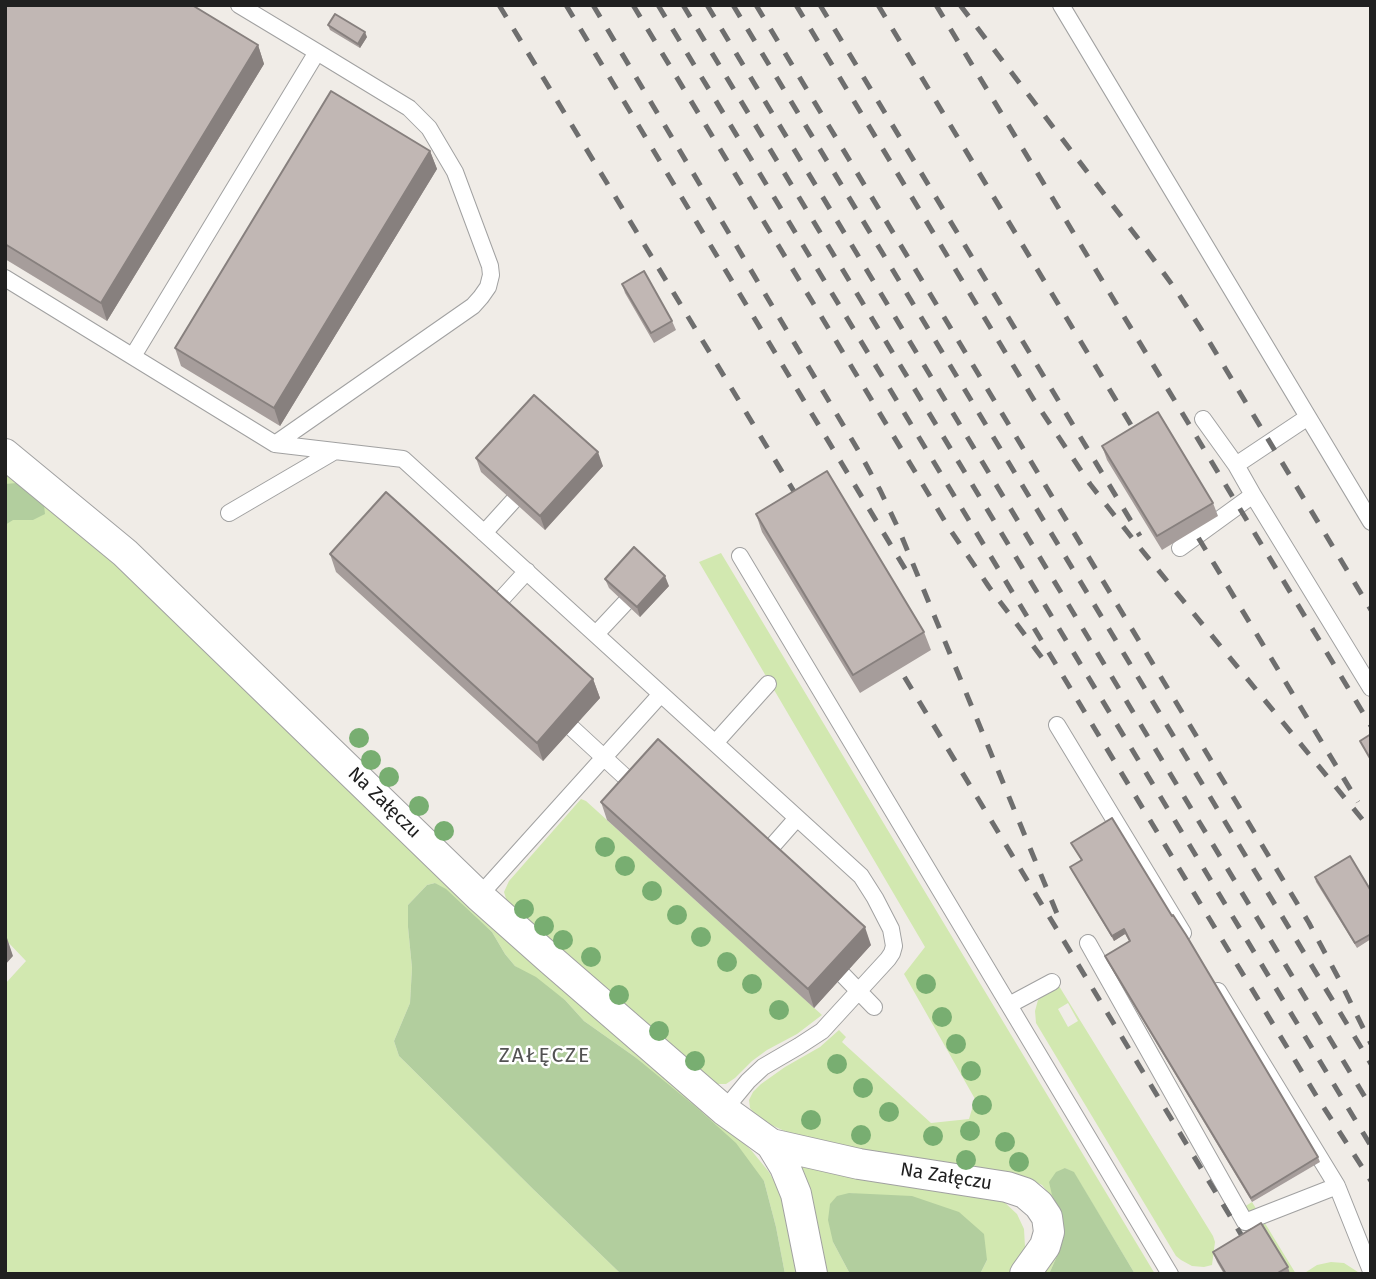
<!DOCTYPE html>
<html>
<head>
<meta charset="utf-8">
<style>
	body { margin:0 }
	#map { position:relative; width:1376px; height:1279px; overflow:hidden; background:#f0ece7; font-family:"Fira Sans",sans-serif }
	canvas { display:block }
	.frame { position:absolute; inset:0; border:7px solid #202020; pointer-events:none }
</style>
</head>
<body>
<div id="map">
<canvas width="1376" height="1279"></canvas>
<div class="frame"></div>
</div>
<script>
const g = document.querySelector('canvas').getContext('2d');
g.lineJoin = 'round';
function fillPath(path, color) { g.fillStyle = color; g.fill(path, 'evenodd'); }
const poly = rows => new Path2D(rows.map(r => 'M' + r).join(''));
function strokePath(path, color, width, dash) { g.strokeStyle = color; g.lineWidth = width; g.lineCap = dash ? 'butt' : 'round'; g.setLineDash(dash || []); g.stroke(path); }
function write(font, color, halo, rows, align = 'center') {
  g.font = font + ' "Fira Sans",sans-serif'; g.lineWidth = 5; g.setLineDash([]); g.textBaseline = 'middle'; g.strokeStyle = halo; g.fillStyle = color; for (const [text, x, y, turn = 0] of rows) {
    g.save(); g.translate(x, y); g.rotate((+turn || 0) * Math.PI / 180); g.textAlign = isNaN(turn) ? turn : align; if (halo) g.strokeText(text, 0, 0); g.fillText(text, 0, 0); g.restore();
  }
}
fillPath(poly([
	[5,461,751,1150,769,1172,779,1190,786,1211,799,1274,785,1274,776,1227,764,1181,635,1057,584,1021,565,1000,515,966,505,954,492,932,435,883,427,885,408,905,408,927,412,968,410,1003,394,1041,399,1056,534,1190,621,1274,5,1274,5,984,26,961,5,939],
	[721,553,1155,1274,1135,1274,1074,1173,1065,1168,1060,1211,1062,1236,1057,1256,1049,1274,1041,1274,1054,1200,1042,1185,1031,1180,852,1149,793,1135,765,1122,755,1114,750,1108,749,1100,753,1092,761,1084,785,1067,820,1047,839,1030,846,1037,842,1042,931,1123,969,1119,975,1099,904,974,925,947,699,562],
	[581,799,586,801,822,1015,797,1034,767,1050,752,1061,735,1078,726,1084,716,1084,507,902,504,892,509,881],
	[1059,986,1213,1236,1215,1242,1212,1265,1204,1267,1192,1266,1181,1260,1176,1256,1036,1023,1035,1011,1038,1000,1051,990],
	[1068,1003,1078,1021,1068,1027,1058,1009],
	[796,1162,839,1175,996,1198,1002,1200,1017,1214,1024,1229,1025,1247,1021,1261,1010,1274,980,1274,987,1260,863,1195,849,1193,833,1242,850,1274,825,1274],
	[1252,1202,1296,1274,1290,1274,1244,1207],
	[1331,1262,1344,1263,1361,1274,1303,1274,1317,1265]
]), '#d2e8b0');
fillPath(poly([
	[17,483,30,486,44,505,45,514,33,520,13,520,5,525,5,484],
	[435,883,446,889,492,932,505,954,515,966,536,977,565,1000,584,1021,635,1057,696,1107,736,1143,764,1181,776,1227,785,1274,621,1274,534,1190,399,1056,394,1041,410,1003,412,968,408,927,408,905,427,885],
	[1065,1168,1074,1172,1135,1274,1049,1274,1057,1256,1062,1236,1060,1211,1052,1195,1049,1182,1056,1172],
	[849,1193,912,1196,959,1212,984,1234,987,1260,980,1274,850,1274,833,1242,828,1220,830,1204,837,1196]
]), '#b2ce9e');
const lane = poly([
	[1061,5,1371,522],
	[5,278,275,444,403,459,861,876,875,898,891,929,894,946,892,953,888,959,822,1031,799,1046,763,1067,748,1081,724,1110],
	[133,356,317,52,239,5],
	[1203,419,1236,465,1308,417],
	[275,444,473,306,481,297,488,287,491,275,490,266,455,172,429,128,409,108,317,52],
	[1253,495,1371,688],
	[229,513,335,451],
	[484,533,513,501],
	[1180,548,1253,495,1236,465],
	[740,556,1170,1274],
	[497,604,527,571],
	[596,634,625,603],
	[1057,725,1183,933],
	[572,728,637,788],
	[715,743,768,684],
	[768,851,797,818],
	[479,896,661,694],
	[1088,943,1245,1222,1337,1186,1371,1271],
	[843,975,874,1007],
	[1218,991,1337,1186],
	[1009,1005,1052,982]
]);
const street = poly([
	[5,454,125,553,479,896,551,960,724,1110,771,1144,785,1167,796,1194,812,1274],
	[771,1144,859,1164,1007,1187,1025,1193,1039,1205,1047,1217,1049,1232,1045,1246,1025,1274]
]);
strokePath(lane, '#a1a1a1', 18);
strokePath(street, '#a1a1a1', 32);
strokePath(lane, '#fff', 16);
strokePath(street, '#fff', 30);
strokePath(poly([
	[499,5,804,508],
	[566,5,910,577],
	[593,5,858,450,880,490,899,530,1058,916],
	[633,5,949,528,989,587,1043,659],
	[658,5,1317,1097,1371,1181],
	[683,5,1371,1146],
	[707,5,1371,1107],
	[733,5,1371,1064],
	[756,5,1309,923,1340,981,1371,1044],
	[796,5,1034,400,1090,484,1136,543,1371,830],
	[820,5,1140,536],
	[878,5,1143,445],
	[936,5,1371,726],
	[960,5,1143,245,1176,290,1210,343,1371,610],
	[1184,514,1358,802],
	[890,653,1242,1236]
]), '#6e6e6e', 5, [14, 14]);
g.fillStyle = '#78ae71';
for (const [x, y] of [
	[359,738],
	[371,760],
	[389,777],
	[419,806],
	[444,831],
	[605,847],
	[625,866],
	[652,891],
	[524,909],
	[677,915],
	[544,926],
	[701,937],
	[563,940],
	[591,957],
	[727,962],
	[752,984],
	[926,984],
	[619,995],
	[779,1010],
	[942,1017],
	[659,1031],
	[956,1044],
	[695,1061],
	[837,1064],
	[971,1071],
	[863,1088],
	[982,1105],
	[889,1112],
	[811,1120],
	[970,1131],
	[861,1135],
	[933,1136],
	[1005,1142],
	[966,1160],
	[1019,1162]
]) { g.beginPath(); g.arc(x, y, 10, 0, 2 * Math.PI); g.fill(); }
fillPath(poly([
	[5,5,258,45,264,64,107,321,5,259],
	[328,25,367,37,360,48,330,30],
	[430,151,437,169,280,426,181,366,175,348],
	[622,284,672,321,676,330,654,343,625,293],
	[1102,446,1213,503,1218,516,1162,550,1107,460],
	[476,458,603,466,545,530,481,472],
	[756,514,924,632,931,650,860,693,762,532],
	[330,554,593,679,600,698,543,761,336,572],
	[605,579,669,586,640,617,609,588],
	[601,802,871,945,814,1008,607,820],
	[1071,843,1318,1157,1320,1162,1252,1202,1107,961,1105,956,1130,942,1125,934,1114,941,1072,871,1070,867,1081,860],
	[1315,877,1371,891,1371,939,1357,948,1316,882],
	[1213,1252,1288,1267,1290,1274,1224,1274,1217,1262]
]), '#a69d9b');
fillPath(poly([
	[365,32,367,37,360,48,358,44],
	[258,45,264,64,107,321,101,303],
	[430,151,437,169,280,426,274,408],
	[598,452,603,466,545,530,540,516],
	[665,576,669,586,640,617,637,607],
	[593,679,600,698,543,761,537,743],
	[865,927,871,945,814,1008,808,989],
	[1124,929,1125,934,1114,941,1112,936],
	[7,938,13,956,5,965,5,940]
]), '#87807e');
const building = poly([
	[5,5,192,5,258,45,101,303,5,244,5,5],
	[335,14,365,32,358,44,328,25,335,14],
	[331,91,430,151,274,408,175,348,331,91],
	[644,271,672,321,651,333,622,284,644,271],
	[534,395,598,452,540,516,476,458,534,395],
	[1158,412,1213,503,1157,536,1102,446,1158,412],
	[827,471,924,632,853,675,756,514,827,471],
	[386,492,593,679,537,743,330,554,386,492],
	[634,547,665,576,637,607,605,579,634,547],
	[1371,734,1371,760,1360,741,1371,734],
	[658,739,865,927,808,989,601,802,658,739],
	[1112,818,1172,916,1173,915,1186,935,1318,1157,1251,1198,1105,956,1130,941,1124,929,1112,936,1070,867,1082,860,1071,843,1112,818],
	[1350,856,1371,891,1371,934,1355,943,1315,877,1350,856],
	[1261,1223,1288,1267,1276,1274,1226,1274,1213,1252,1261,1223]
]);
fillPath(building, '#c1b7b4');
strokePath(building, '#87807e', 2);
write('19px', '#202020', '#fff', [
	["Na Załęczu",384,803,44],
	["Na Załęczu",946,1177,9]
]);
g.letterSpacing = '2px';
write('21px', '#535353', '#fff', [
	["ZAŁĘCZE",545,1056]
]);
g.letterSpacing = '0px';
</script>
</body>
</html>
